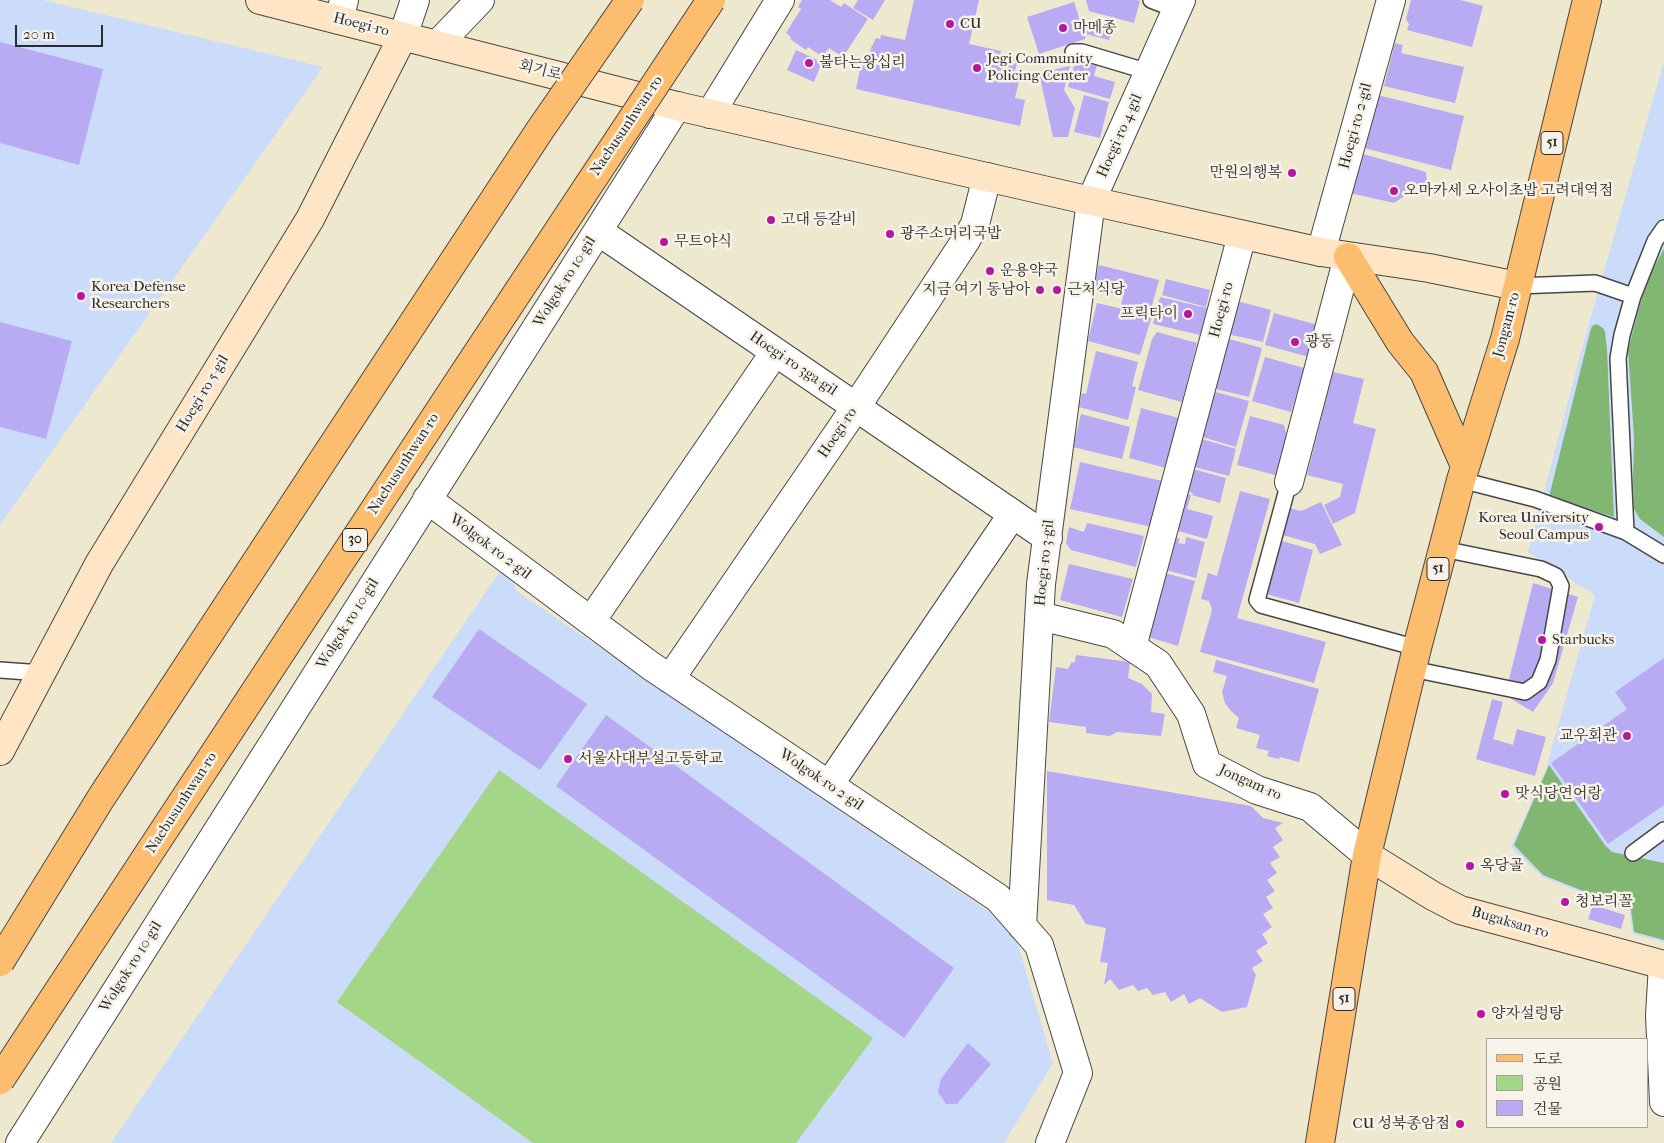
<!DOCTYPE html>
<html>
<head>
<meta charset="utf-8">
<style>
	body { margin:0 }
	#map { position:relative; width:1664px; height:1143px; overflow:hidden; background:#eee8ce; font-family:"IM FELL French Canon","Noto Serif KR",serif }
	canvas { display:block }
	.legend { position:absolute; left:1486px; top:1038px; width:162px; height:90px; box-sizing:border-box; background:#f7f3e8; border:1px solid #a5a39c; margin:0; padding:6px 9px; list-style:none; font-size:15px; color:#2b2b2b }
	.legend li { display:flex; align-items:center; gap:10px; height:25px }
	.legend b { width:25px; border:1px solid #a5a39c }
	.scale { position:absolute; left:15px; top:25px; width:88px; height:22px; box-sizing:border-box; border:2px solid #2b2b2b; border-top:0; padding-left:6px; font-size:15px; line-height:18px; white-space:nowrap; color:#2b2b2b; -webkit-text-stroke:4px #f7f3e8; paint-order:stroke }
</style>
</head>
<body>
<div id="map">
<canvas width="1664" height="1143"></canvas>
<ul class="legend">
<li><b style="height:6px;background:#fcbd6f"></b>도로</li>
<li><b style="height:14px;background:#a3d686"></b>공원</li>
<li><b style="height:14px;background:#b9aaf4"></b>건물</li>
</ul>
<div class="scale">20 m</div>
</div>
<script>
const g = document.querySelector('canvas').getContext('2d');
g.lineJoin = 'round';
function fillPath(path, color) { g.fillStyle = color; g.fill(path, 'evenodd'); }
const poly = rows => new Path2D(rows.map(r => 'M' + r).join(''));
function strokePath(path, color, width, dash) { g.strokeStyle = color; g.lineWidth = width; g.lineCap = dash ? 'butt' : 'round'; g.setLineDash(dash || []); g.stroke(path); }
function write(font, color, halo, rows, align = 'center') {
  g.font = font + ' "IM FELL French Canon","Noto Serif KR",serif'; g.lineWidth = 5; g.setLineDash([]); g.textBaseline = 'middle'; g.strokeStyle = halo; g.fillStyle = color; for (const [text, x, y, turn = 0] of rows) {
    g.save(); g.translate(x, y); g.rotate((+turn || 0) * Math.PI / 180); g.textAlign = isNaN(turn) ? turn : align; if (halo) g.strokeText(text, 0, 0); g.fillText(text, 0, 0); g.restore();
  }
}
fillPath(poly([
	[0,0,43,0,323,67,0,525],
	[1664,61,1664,942,1633,934,1629,911,1542,877,1511,847,1545,772,1595,595,1528,552,1587,330],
	[500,571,514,577,515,590,1013,928,1053,1063,1004,1143,111,1143]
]), '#cadcf9');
fillPath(poly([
	[499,770,873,1038,796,1143,533,1143,337,1002]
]), '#a3d686');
fillPath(poly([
	[1664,249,1664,537,1640,519,1634,509,1633,481,1634,437,1628,350,1647,279],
	[1597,324,1603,328,1605,332,1607,349,1614,517,1549,497,1590,332,1592,326],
	[1549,765,1605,845,1612,852,1664,863,1664,940,1634,932,1631,910,1543,875,1514,845]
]), '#82b773');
fillPath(poly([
	[590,0,733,0,693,62,642,45,587,132,330,519,113,863,0,1038,0,973,608,34,575,23]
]), '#eee8ce');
fillPath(poly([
	[802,0,830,0,841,7,844,3,868,19,843,57,829,48,823,57,808,47,806,50,790,39,791,37,786,33,801,9,798,7],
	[858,0,885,0,873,20,853,8],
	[914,0,979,0,969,44,1001,51,1000,55,1018,59,1013,80,1019,81,1015,98,1025,100,1020,126,856,89,863,55,869,56,871,48,876,38,880,39,881,35,905,40],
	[1086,0,1137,0,1140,1,1134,23,1089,11],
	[1411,0,1460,0,1483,6,1472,47,1407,30,1409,24,1406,19],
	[1074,2,1081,24,1111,32,1109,40,1086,34,1085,39,1039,54,1027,17],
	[0,42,103,69,79,165,0,143],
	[1395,43,1403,45,1401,53,1464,67,1455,103,1384,86],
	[796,50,822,62,814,82,787,70],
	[1077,55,1098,61,1094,76,1115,82,1110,99,1068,87],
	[1070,66,1064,90,1075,108,1068,137,1053,137,1039,73],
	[1084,95,1109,102,1100,138,1074,132],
	[1377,95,1464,116,1451,170,1364,148],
	[1360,153,1426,172,1427,182,1394,203,1350,193],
	[1099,265,1159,280,1150,313,1121,306,1123,296,1093,288],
	[1166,279,1210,290,1206,307,1162,295],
	[1160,297,1207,308,1200,335,1153,324],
	[1233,300,1271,310,1263,342,1223,333],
	[1097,303,1152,316,1140,355,1088,341],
	[1274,313,1318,325,1309,357,1265,345],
	[0,322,72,341,46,439,0,427],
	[1157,332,1197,343,1182,402,1138,390,1152,339],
	[1225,338,1262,348,1249,397,1212,388],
	[1096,351,1138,362,1132,386,1136,387,1128,420,1079,407,1082,393,1086,394],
	[1265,357,1304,368,1291,412,1252,401],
	[1333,372,1364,379,1353,423,1376,429,1355,513,1333,524,1324,505,1340,497,1343,484,1307,475],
	[1208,390,1249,401,1236,447,1196,435],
	[1141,408,1179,418,1166,468,1129,458],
	[1081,414,1130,427,1122,459,1073,447],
	[1250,416,1284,425,1288,442,1279,476,1237,465],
	[1195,437,1236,449,1229,476,1187,465],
	[1080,462,1162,481,1152,527,1070,509],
	[1185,467,1226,478,1220,503,1192,495,1193,493,1179,489],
	[1178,491,1191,495,1187,509,1213,516,1207,539,1167,528],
	[1240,491,1270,499,1237,618,1326,642,1314,683,1200,652,1212,610,1209,601,1201,599,1208,573,1217,576],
	[1321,502,1342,545,1320,554,1315,544,1279,534,1286,507,1301,511],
	[1087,523,1144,536,1136,567,1071,550,1066,543,1069,527,1084,532],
	[1166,535,1180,539,1178,543,1185,544,1186,537,1205,542,1196,578,1158,568],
	[1279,540,1313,550,1299,603,1266,594],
	[1069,564,1133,579,1122,617,1060,600],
	[1161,572,1195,581,1178,646,1145,636],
	[1533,583,1578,597,1553,683,1533,712,1505,695],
	[479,629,587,704,540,770,432,697],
	[1076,655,1130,662,1128,678,1142,684,1152,694,1151,712,1165,714,1161,736,1117,732,1110,736,1086,733,1086,727,1049,722,1056,667,1068,669,1071,663,1075,662],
	[1664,658,1664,805,1608,844,1551,763,1627,709,1615,692],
	[1216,660,1319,689,1299,762,1280,757,1279,759,1267,756,1269,751,1256,748,1260,735,1236,728,1239,718,1230,710,1225,703,1222,692,1227,676,1213,672],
	[1492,699,1503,702,1493,739,1513,745,1517,729,1546,737,1535,776,1476,759],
	[606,715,954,968,904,1038,556,786],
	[1047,771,1251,806,1263,818,1283,823,1275,828,1283,840,1273,847,1280,857,1270,863,1277,873,1267,880,1275,891,1266,897,1273,908,1263,914,1272,927,1262,934,1268,943,1256,951,1263,961,1252,968,1256,975,1247,1007,1222,1012,1200,998,1189,1004,1184,994,1171,1002,1165,992,1153,995,1147,988,1138,991,1133,985,1119,990,1110,979,1104,985,1108,963,1100,962,1106,928,1086,924,1074,905,1047,900],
	[1593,905,1625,915,1621,929,1588,919],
	[968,1043,991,1064,957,1104,946,1104,938,1092,941,1079]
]), '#b9aaf4');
const lane = poly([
	[1151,0,1177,10],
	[1073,52,1082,52,1149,72],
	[1517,286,1595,283,1633,296],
	[1461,480,1535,499,1626,532,1664,555],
	[1289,482,1257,600,1261,605,1417,648],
	[1626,532,1618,358,1622,335,1633,296,1655,241,1664,228],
	[1412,669,1525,692,1539,682,1548,660,1561,586,1556,576,1541,569,1443,549],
	[0,670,42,673],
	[1633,853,1664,830]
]);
const street = poly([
	[339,20,344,0],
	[403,36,415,0],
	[437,45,480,0],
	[710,114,780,0],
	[598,231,1048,538],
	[1321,252,1391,0],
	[1289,482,1348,257],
	[427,499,651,666,998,898,1039,945,1078,1073,1050,1143],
	[1040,616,1113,634,1158,664,1191,714,1207,764,1257,790,1310,807,1367,855],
	[591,621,775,352],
	[1132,647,1242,235],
	[670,679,856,407,966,240,975,224,987,177],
	[829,785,1012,515],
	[1022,926,1041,584,1091,201,1181,0],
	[1663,965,1660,1015,1664,1102],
	[20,1143,677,106]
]);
const secondary = poly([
	[260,0,677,106,1091,201,1321,252,1429,268,1517,286],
	[0,751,99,564,310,219,403,36],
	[1367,855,1433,896,1460,910,1664,965]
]);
const primary = poly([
	[1348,257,1400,342,1424,372,1465,466],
	[1320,1143,1367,855,1417,648,1461,480,1505,339,1587,0]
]);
strokePath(lane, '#484743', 18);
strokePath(street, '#484743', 30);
strokePath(secondary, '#484743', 30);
strokePath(primary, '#484743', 30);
strokePath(lane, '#fff', 15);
strokePath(street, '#fff', 28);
strokePath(secondary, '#fee5c5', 28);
strokePath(primary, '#fcbd6f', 28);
const highwayBridge = poly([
	[0,962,101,798,540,130,630,0],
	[0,1080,461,378,711,0]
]);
strokePath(highwayBridge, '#484743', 30, []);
strokePath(highwayBridge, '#fcbd6f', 28);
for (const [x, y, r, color] of [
	[950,24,5,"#b5179e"],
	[1063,28,5,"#b5179e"],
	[809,63,5,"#b5179e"],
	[977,68,5,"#b5179e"],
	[1292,173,5,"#b5179e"],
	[1394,191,5,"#b5179e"],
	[771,220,5,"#b5179e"],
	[890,234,5,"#b5179e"],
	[664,242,5,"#b5179e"],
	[990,271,5,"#b5179e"],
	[1040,290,5,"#b5179e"],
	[1057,290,5,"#b5179e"],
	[81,296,5,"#b5179e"],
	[1188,314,5,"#b5179e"],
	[1295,342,5,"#b5179e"],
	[1599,527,5,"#b5179e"],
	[1542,640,5,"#b5179e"],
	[1627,736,5,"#b5179e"],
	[568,759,5,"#b5179e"],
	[1505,794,5,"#b5179e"],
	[1470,866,5,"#b5179e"],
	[1565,902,5,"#b5179e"],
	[1481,1014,5,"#b5179e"],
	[1460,1124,5,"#b5179e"]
]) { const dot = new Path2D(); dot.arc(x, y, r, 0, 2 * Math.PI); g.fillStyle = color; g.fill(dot); strokePath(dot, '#f7f3e8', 2); }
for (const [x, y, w] of [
	[1552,143,22],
	[355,540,25],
	[1438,569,22],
	[1344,999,22]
]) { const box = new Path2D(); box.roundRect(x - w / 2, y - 11.5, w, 23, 4); g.fillStyle = '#f7f3e8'; g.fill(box); strokePath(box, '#2b2b2b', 1); }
write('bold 14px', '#2b2b2b', null, [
	["51",1552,143],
	["30",355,540],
	["51",1438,569],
	["51",1344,999]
]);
write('15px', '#2b2b2b', '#f7f3e8', [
	["CU",960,24],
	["마메종",1073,28],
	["Jegi Community",987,59],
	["Policing Center",987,76],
	["불타는왕십리",819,63],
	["만원의행복",1282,173,"right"],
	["오마카세 오사이초밥 고려대역점",1404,191],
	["고대 등갈비",781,220],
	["광주소머리국밥",900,234],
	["무트야식",674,242],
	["운용약국",1000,271],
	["Korea Defense",91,287],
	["Researchers",91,304],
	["지금 여기 동남아",1030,290,"right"],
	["근처식당",1067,290],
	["프릭타이",1178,314,"right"],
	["광동",1305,342],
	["Korea University",1589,518,"right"],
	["Seoul Campus",1589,535,"right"],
	["Starbucks",1552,640],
	["교우회관",1617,736,"right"],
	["서울사대부설고등학교",578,759],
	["맛식당연어랑",1515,794],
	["옥당골",1480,866],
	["청보리꼴",1575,902],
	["양자설렁탕",1491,1014],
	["CU 성북종암점",1450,1124,"right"]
], 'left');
write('15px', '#2b2b2b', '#f7f3e8', [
	["Hoegi-ro",361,25,14],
	["회기로",540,71,14],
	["Naebusunhwan-ro",627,126,-56],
	["Hoegi-ro 2-gil",1356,126,-75],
	["Hoegi-ro 4-gil",1120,136,-66],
	["Wolgok-ro 10-gil",565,282,-58],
	["Hoegi-ro",1222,310,-75],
	["Jongam-ro",1507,325,-75],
	["Hoegi-ro 3ga-gil",793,364,34],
	["Hoegi-ro 5-gil",203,394,-59],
	["Hoegi-ro",838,433,-56],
	["Naebusunhwan-ro",404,464,-57],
	["Wolgok-ro 2-gil",490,547,37],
	["Hoegi-ro 3-gil",1045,563,-84],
	["Wolgok-ro 10-gil",348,624,-58],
	["Wolgok-ro 2-gil",821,780,34],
	["Jongam-ro",1250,783,24],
	["Naebusunhwan-ro",182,803,-57],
	["Bugaksan-ro",1510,923,16],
	["Wolgok-ro 10-gil",131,967,-58]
]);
</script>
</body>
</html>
